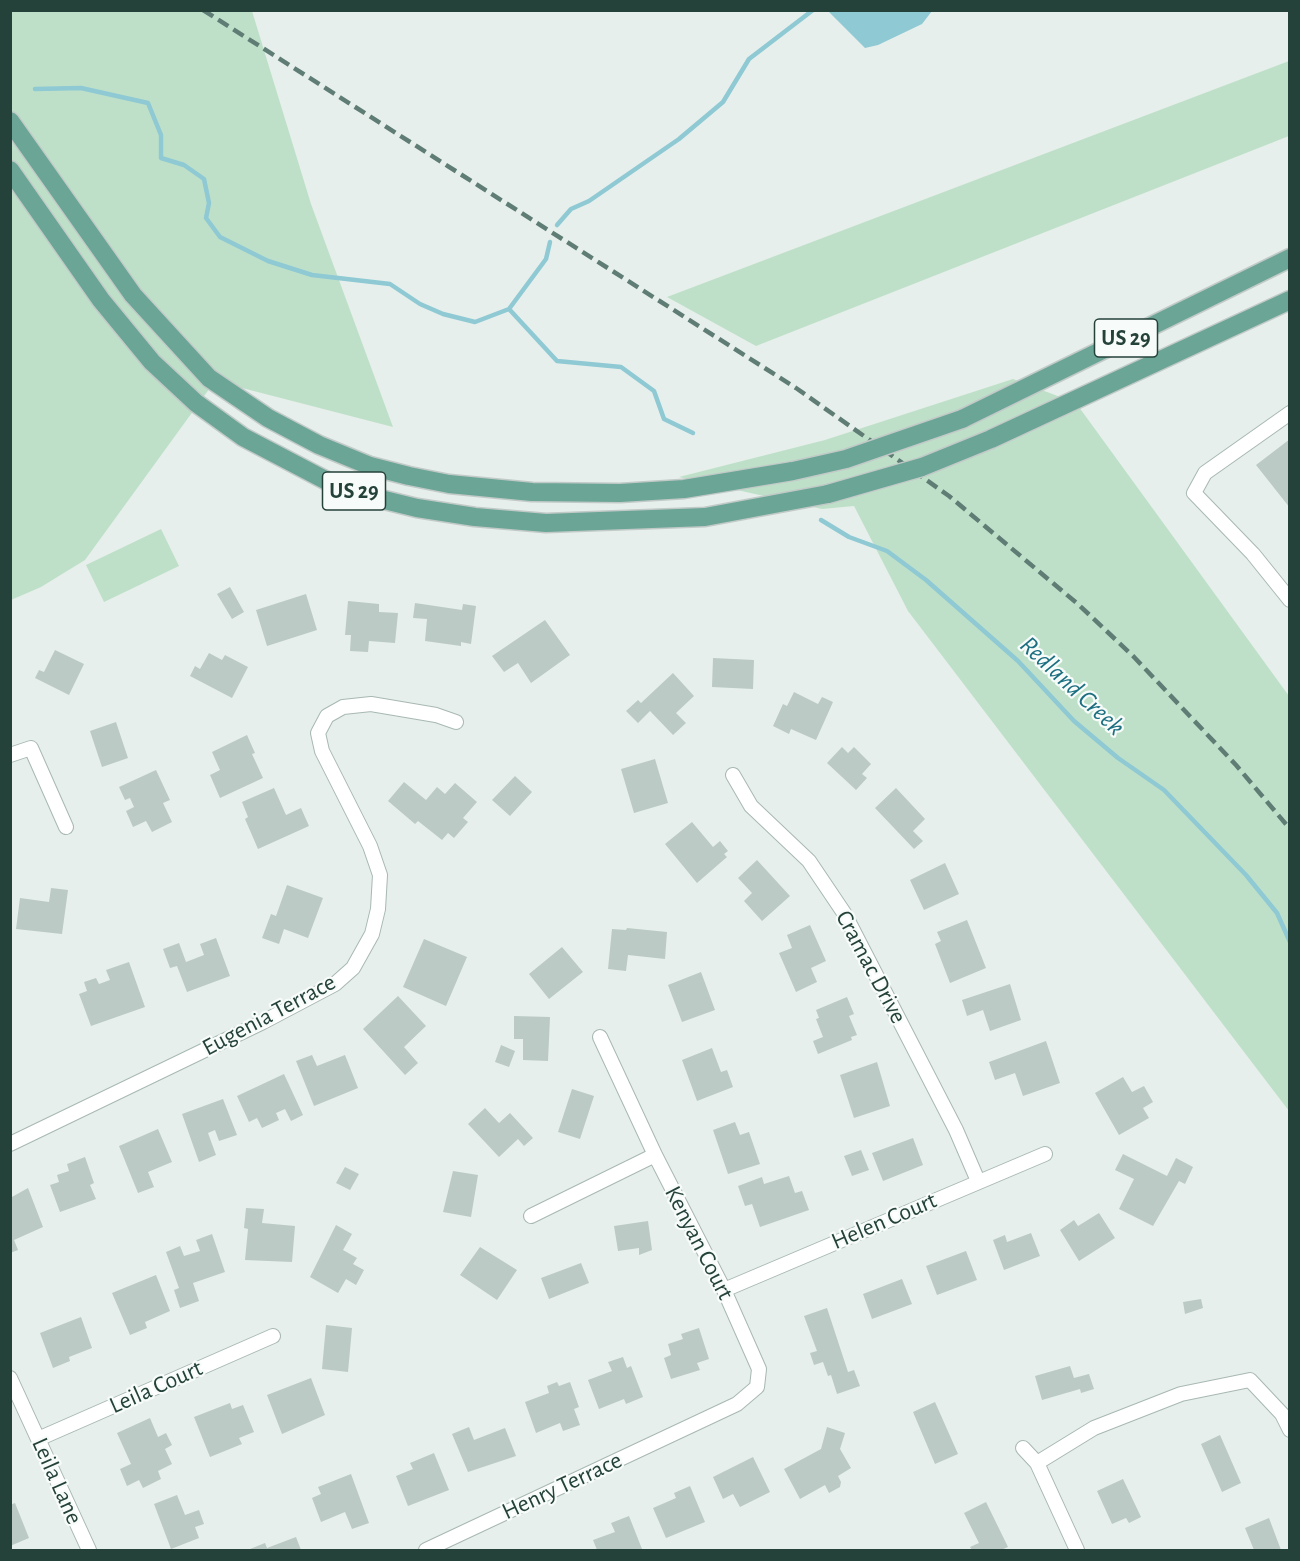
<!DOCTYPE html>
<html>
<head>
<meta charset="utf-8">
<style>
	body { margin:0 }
	#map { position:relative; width:1300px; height:1561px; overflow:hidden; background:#e6efeb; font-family:"Alegreya Sans",sans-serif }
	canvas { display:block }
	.frame { position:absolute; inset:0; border:12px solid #24423a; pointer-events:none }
</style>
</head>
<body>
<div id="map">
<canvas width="1300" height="1561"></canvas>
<div class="frame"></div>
</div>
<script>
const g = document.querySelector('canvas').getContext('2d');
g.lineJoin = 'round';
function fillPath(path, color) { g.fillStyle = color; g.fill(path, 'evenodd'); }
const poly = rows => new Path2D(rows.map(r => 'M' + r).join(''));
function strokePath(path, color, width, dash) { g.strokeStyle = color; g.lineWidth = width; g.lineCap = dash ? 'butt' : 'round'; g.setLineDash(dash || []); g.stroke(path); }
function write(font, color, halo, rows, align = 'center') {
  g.font = font + ' "Alegreya Sans",sans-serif'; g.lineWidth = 4.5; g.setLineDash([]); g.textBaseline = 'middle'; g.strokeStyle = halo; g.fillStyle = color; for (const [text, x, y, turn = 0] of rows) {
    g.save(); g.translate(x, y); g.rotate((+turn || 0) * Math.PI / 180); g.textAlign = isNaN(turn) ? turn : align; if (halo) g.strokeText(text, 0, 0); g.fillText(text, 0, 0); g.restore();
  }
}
fillPath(poly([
	[11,11,252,11,311,204,393,427,215,381,85,560,41,587,11,600],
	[1289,61,1289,136,756,346,667,297],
	[1013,379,1076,403,1289,696,1289,1111,908,611,854,506,822,509,679,477,825,440],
	[161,529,179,566,104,602,86,565]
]), '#bfe0c8');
fillPath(poly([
	[828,11,932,11,922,24,878,45,865,48]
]), '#8ec9d4');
strokePath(poly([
	[35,89,81,88,148,103,161,135,161,158,184,165,204,179,209,203,206,218,220,237,268,261,312,275,390,284,420,304,443,314,475,322,509,309],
	[557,225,571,209,589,201,679,139,723,102,749,59,813,10],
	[509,309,557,361,621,367,654,391,664,419,693,433],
	[509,309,546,259,550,242],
	[821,520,849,537,887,551,926,580,1018,661,1074,721,1118,758,1164,790,1246,875,1277,913,1290,942]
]), '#8ec9d4', 4.5);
fillPath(poly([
	[1290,439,1290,508,1256,465],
	[230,587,244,612,232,619,217,594],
	[306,594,317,630,267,646,256,610],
	[348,601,379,604,379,612,398,613,395,643,369,641,368,652,350,651,351,635,345,635],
	[415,603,462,610,463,604,476,606,471,644,461,642,461,646,425,641,427,619,413,618],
	[545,620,570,655,531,683,518,663,504,672,492,656],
	[55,650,84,664,69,695,35,678,39,670,44,672],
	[209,653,222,660,225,655,248,667,232,698,190,676,195,666,200,669],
	[713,658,754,660,753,689,712,687],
	[673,673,694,696,676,713,686,723,673,735,650,711,638,723,626,711,638,700,641,703],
	[794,692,818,704,822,697,833,702,816,740,791,729,789,734,773,726,783,704,787,706],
	[116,722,128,758,102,767,90,731],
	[247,735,255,753,252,754,263,778,220,798,210,775,220,770,212,752],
	[842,747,848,753,854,747,871,764,862,774,867,778,856,790,827,763],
	[655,759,668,803,634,813,621,769],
	[156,770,170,800,163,803,172,822,152,832,146,821,133,827,126,811,134,807,130,798,125,800,119,787],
	[515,776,532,792,510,816,492,800],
	[404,782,426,800,437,787,445,794,455,783,477,802,463,818,468,822,454,838,448,833,442,840,418,821,415,824,388,801],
	[274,788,286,815,301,808,309,826,258,849,245,819,248,817,242,802],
	[896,788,925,819,913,831,923,841,914,849,875,808],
	[692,822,713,847,720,841,728,851,724,854,727,857,697,883,665,844],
	[757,860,790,896,762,921,744,901,752,893,738,878],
	[945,863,959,894,924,910,910,880],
	[287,885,323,898,308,938,284,929,279,944,262,938,271,914,276,916],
	[51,888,68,890,62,934,16,929,20,898,49,902],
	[967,920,986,968,950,983,935,944,941,941,937,932],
	[810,925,826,961,811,968,817,982,796,992,779,953,792,948,787,935],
	[627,928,667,932,665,959,628,955,626,971,608,969,612,929,626,930],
	[216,938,230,976,187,992,177,966,170,968,163,949,179,943,186,962,204,955,200,944],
	[424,939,467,957,446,1006,403,987],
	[562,947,583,972,549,999,529,974],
	[129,962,145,1007,91,1026,79,994,87,991,84,982,96,978,99,984,110,980,106,970],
	[701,972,715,1010,682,1022,668,985],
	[1010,984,1021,1020,990,1031,983,1010,967,1016,962,1000],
	[398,996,426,1026,404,1047,418,1063,405,1075,363,1029],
	[847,997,854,1014,849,1016,857,1035,851,1037,852,1040,818,1054,813,1041,823,1037,816,1019,819,1018,816,1010],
	[514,1016,550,1017,548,1061,523,1060,523,1039,514,1039],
	[1046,1041,1060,1083,1023,1096,1015,1073,995,1080,989,1062],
	[501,1045,515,1051,509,1067,495,1062],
	[712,1048,721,1072,727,1070,733,1087,697,1101,682,1060],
	[312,1055,317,1066,345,1055,358,1088,314,1106,296,1061],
	[877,1062,890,1106,854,1118,840,1075],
	[284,1074,303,1115,291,1121,285,1109,276,1113,279,1120,262,1128,257,1118,249,1122,237,1096],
	[1123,1077,1132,1092,1144,1086,1153,1102,1143,1108,1149,1118,1119,1135,1095,1093],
	[572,1089,594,1096,580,1139,558,1132],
	[223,1099,237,1135,219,1141,215,1130,208,1133,216,1155,199,1162,182,1114],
	[485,1108,499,1123,510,1113,533,1138,524,1146,518,1139,499,1157,468,1124],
	[735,1122,740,1135,749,1132,760,1164,728,1174,713,1130],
	[158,1129,172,1162,148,1172,154,1187,138,1193,119,1146],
	[913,1138,923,1165,883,1181,872,1153],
	[861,1150,869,1170,852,1176,844,1156],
	[1123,1154,1167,1176,1176,1158,1193,1167,1185,1184,1179,1181,1153,1226,1119,1209,1134,1179,1115,1170],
	[85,1157,94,1183,90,1185,96,1199,60,1212,50,1185,59,1182,57,1175,69,1171,67,1164],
	[345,1167,359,1174,350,1190,336,1183],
	[453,1171,478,1175,471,1217,443,1212],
	[789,1176,795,1193,802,1191,809,1210,760,1227,752,1204,745,1206,738,1186,762,1177,764,1184],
	[28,1188,43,1227,14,1240,18,1250,10,1253,10,1198],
	[246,1208,264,1209,262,1223,295,1226,292,1262,245,1260,248,1229,244,1228],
	[1099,1213,1115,1238,1079,1261,1060,1230,1074,1220,1078,1226],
	[648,1221,652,1250,639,1255,639,1248,618,1251,614,1226],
	[336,1225,352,1234,343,1250,357,1258,353,1264,364,1270,356,1285,346,1279,338,1293,310,1277],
	[1031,1233,1040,1256,1004,1270,993,1240,1005,1235,1007,1242],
	[212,1234,225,1272,193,1283,199,1301,180,1308,174,1290,179,1288,166,1252,180,1246,184,1256,200,1251,196,1240],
	[480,1247,517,1270,497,1300,460,1275],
	[966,1251,977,1280,937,1295,926,1266],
	[581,1263,589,1283,549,1299,541,1278],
	[156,1275,170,1311,145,1322,147,1328,130,1335,112,1293],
	[902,1279,912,1304,872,1319,863,1294],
	[1201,1299,1203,1308,1185,1314,1183,1302],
	[827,1308,848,1372,854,1370,860,1386,837,1394,831,1375,828,1376,823,1362,814,1365,810,1353,817,1351,804,1316],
	[81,1317,92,1348,69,1357,70,1361,53,1368,40,1333],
	[326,1325,352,1328,348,1372,322,1369],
	[699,1328,709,1359,697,1363,700,1370,671,1379,664,1358,671,1355,668,1344,683,1339,681,1334],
	[623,1357,627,1368,631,1366,643,1397,626,1404,624,1399,599,1409,588,1380,612,1371,608,1362],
	[1070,1366,1074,1378,1089,1374,1094,1389,1081,1393,1080,1389,1042,1400,1035,1376],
	[311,1378,325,1415,282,1434,267,1395],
	[557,1382,559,1386,570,1382,579,1407,574,1409,580,1425,563,1431,560,1423,536,1433,525,1402,549,1393,547,1386],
	[935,1402,958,1454,935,1464,913,1412],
	[230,1403,232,1409,243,1405,254,1432,239,1438,242,1444,210,1457,194,1417],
	[150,1418,158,1437,166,1433,172,1445,165,1449,172,1464,158,1471,161,1479,143,1488,139,1480,127,1486,120,1469,131,1464,117,1433],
	[469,1427,474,1440,505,1428,516,1456,468,1472,452,1434],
	[827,1427,845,1433,840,1449,851,1468,838,1476,841,1482,840,1487,829,1493,825,1485,800,1499,784,1469,821,1449],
	[1220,1435,1241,1483,1222,1492,1201,1444],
	[434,1453,449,1490,408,1506,396,1476,413,1469,410,1463],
	[753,1457,770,1492,740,1507,733,1494,723,1499,713,1477],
	[351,1474,369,1523,352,1529,345,1512,321,1522,312,1498,321,1494,318,1487],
	[1123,1479,1141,1517,1129,1523,1126,1518,1112,1524,1097,1491],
	[690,1486,705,1522,666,1538,653,1508,676,1498,674,1493],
	[177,1495,185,1515,199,1510,204,1524,195,1527,199,1538,171,1549,154,1504],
	[986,1502,1008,1547,1001,1550,972,1550,970,1547,979,1543,964,1513],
	[15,1503,29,1538,10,1546,10,1505],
	[629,1516,642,1549,597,1550,593,1540,615,1532,611,1523],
	[1269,1518,1281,1550,1254,1550,1245,1528],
	[296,1537,301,1550,250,1549,265,1543,267,1548]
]), '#bbcac4');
const minor = poly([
	[1290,413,1205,473,1194,493,1253,554,1290,600],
	[10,755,31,748,66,827],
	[733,775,751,806,809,861,844,913,956,1130,978,1181],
	[10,1144,263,1022,335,984,353,968,372,934,378,909,380,875,370,846,322,751,318,733,327,716,343,707,371,704,436,715,456,722],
	[531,1216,655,1155],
	[724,1290,1045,1154],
	[10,1378,89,1550],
	[38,1439,273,1336],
	[1023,1448,1037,1463,1077,1550],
	[1037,1463,1094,1428,1181,1394,1250,1380,1282,1414,1290,1430],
	[426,1550,737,1404,757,1387,759,1369,724,1290,655,1155,600,1037]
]);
const primary = poly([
	[10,121,133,295,209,378,268,418,319,445,370,466,409,476,449,484,532,492,620,493,684,489,793,471],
	[10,170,101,300,152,362,196,403,243,437,329,482,364,495,417,508,475,517,546,523,705,517,828,494],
	[962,419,1290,258],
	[991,439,1290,300]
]);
strokePath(minor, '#a8b8b2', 16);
strokePath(primary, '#c2cac8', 21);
strokePath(minor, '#fff', 14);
strokePath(primary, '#6aa596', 18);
strokePath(poly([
	[203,10,796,388,949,496,1079,605,1134,657,1236,765,1290,829]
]), '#5f7d75', 4.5, [12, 6]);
const primaryBridge = poly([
	[793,471,846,459,962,419],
	[828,494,922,467,991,439]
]);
strokePath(primaryBridge, '#c2cac8', 21, []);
strokePath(primaryBridge, '#6aa596', 18);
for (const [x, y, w] of [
	[1126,338,63],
	[354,491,63]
]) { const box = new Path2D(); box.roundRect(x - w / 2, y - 19, w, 38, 4.5); g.fillStyle = '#f7fbf9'; g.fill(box); strokePath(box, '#24423a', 1.5); }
write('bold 22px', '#24423a', null, [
	["US 29",1126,338],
	["US 29",354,491]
]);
write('24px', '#24423a', '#f7fbf9', [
	["Cramac Drive",871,967,62],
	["Eugenia Terrace",269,1015,-28],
	["Helen Court",884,1221,-23],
	["Kenyan Court",699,1243,63],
	["Leila Court",156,1387,-24],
	["Leila Lane",57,1481,66],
	["Henry Terrace",562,1486,-25]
]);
write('italic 26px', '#1c6f80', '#f7fbf9', [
	["Redland Creek",1072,686,43]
]);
</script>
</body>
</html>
